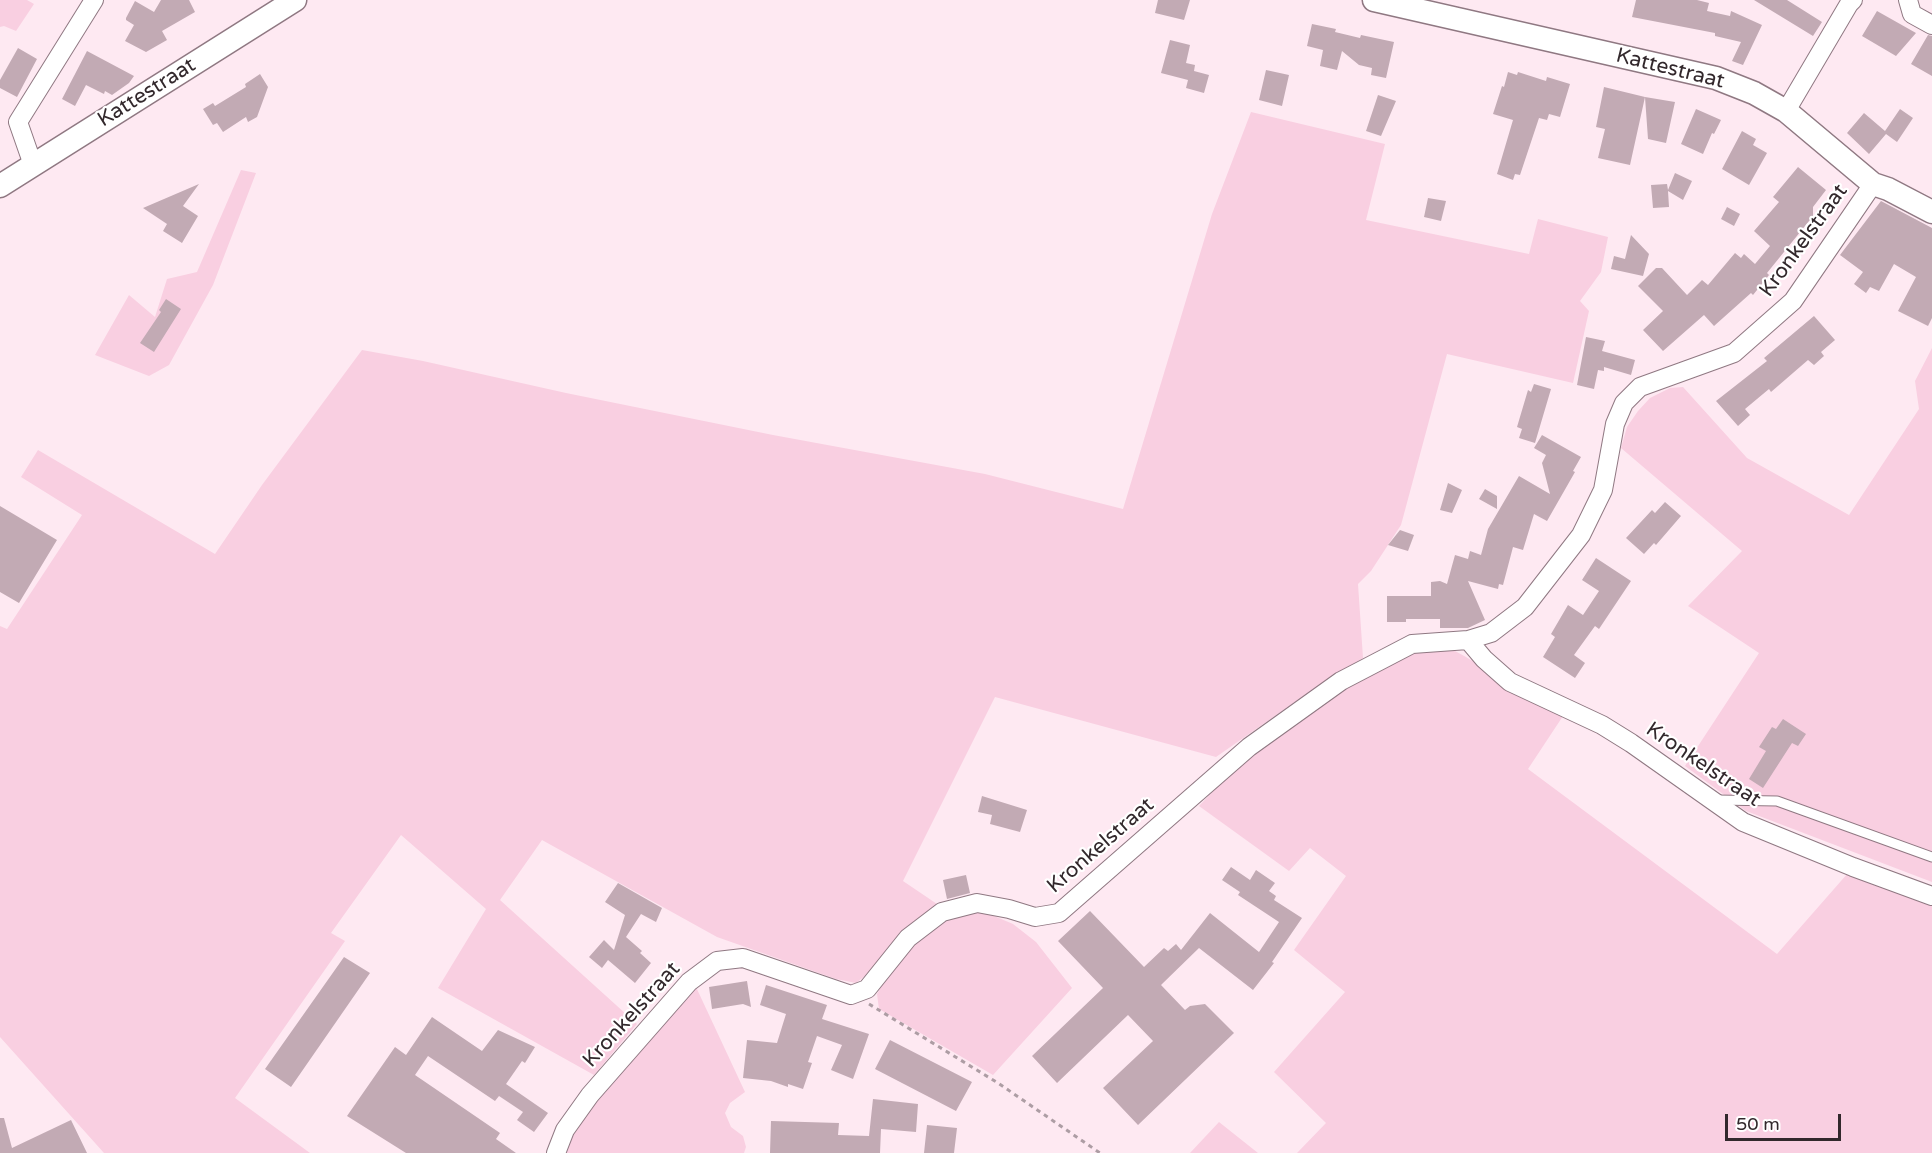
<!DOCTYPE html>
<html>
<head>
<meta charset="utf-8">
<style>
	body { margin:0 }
	#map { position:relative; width:1932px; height:1153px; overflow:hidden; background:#fee9f2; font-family:"Varela Round",sans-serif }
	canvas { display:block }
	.scale { position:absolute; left:1725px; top:1114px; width:116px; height:27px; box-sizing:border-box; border:3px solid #32282c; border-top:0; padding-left:8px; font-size:18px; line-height:21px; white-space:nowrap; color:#32282c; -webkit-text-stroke:4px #fff; paint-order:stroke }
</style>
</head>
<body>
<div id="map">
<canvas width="1932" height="1153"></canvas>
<div class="scale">50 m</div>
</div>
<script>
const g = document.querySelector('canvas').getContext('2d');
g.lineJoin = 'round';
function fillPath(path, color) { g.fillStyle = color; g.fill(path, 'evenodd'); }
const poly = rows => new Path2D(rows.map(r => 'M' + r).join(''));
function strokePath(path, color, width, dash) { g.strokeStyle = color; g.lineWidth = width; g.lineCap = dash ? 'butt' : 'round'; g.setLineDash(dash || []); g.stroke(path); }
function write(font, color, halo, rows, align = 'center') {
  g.font = font + ' "Varela Round",sans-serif'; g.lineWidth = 4.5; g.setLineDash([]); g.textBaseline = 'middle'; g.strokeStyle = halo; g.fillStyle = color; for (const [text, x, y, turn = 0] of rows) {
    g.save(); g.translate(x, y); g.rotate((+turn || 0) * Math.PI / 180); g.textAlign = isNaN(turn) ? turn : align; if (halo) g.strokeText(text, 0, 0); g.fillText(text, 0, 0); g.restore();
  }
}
fillPath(poly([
	[0,0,27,0,34,4,16,31,4,26,0,27],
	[1251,112,1385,144,1366,220,1529,254,1538,219,1608,237,1601,272,1580,301,1589,311,1573,383,1447,354,1401,525,1371,571,1358,584,1363,658,1292,704,1216,757,995,697,903,881,937,904,907,929,866,975,856,983,836,979,717,937,542,840,500,900,637,1024,594,1075,438,988,486,909,401,835,331,933,345,941,235,1098,310,1153,104,1153,0,1037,0,626,7,629,82,515,21,477,38,450,215,554,262,485,362,350,423,361,566,393,773,435,985,474,1123,509,1212,214],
	[241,170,256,173,213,285,169,365,149,376,95,355,129,295,155,317,167,279,197,272],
	[1932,348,1932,882,1746,811,1685,766,1759,653,1688,606,1742,551,1621,448,1627,427,1638,411,1650,398,1670,388,1683,387,1747,458,1849,515,1919,409,1915,381],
	[1440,649,1455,651,1466,657,1563,716,1528,769,1777,954,1848,873,1932,902,1932,1153,1297,1153,1326,1123,1274,1072,1345,992,1294,950,1346,876,1310,848,1289,871,1199,806,1237,766,1363,675,1402,654],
	[968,913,987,913,1013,924,1036,942,1072,988,993,1075,879,1009,877,994,891,969,915,940,946,919],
	[696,987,745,1092,730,1103,725,1113,731,1127,743,1136,746,1147,744,1153,563,1153,565,1146,594,1101],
	[1219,1122,1258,1153,1190,1153]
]), '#f9cfe1');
fillPath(poly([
	[161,0,189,0,195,12,162,31,167,40,146,52,125,41,134,25,126,20,126,18,135,1,154,12],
	[1158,0,1190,0,1184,20,1155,13],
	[1636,0,1697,0,1709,3,1707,11,1730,16,1731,11,1762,25,1743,65,1732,61,1741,42,1715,36,1715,33,1632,17],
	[1754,0,1787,0,1822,22,1813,36],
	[1877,11,1916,33,1896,56,1862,36],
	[1312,24,1336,29,1335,32,1360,38,1361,35,1394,42,1386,78,1371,75,1372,68,1359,65,1342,51,1337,70,1320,66,1323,50,1307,46],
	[1928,35,1932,36,1932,76,1911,64],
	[1170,40,1190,45,1186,63,1195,65,1194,71,1209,75,1204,93,1186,88,1188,80,1161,73],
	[18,48,37,59,17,97,0,88,0,80],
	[87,51,134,76,129,83,112,95,105,91,104,94,86,85,75,106,62,99],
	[1266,70,1289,75,1282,106,1259,100],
	[1508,72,1517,75,1518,72,1546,81,1547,77,1570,84,1560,117,1549,114,1547,120,1539,118,1520,175,1515,174,1513,180,1497,174,1513,120,1493,114,1502,86,1504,87],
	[260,74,268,87,257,117,248,122,246,117,223,132,217,123,213,125,203,109,213,103,215,106,246,87,245,84],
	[1604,87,1645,97,1630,165,1598,158,1605,129,1596,127],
	[1378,95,1396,101,1381,136,1366,131],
	[1645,97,1675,102,1666,143,1648,139],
	[1696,109,1721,120,1714,134,1712,133,1703,154,1681,144],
	[1900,109,1913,118,1897,142,1886,134,1869,154,1847,133,1864,113,1885,131],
	[1742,131,1756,139,1753,145,1767,153,1749,185,1722,169],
	[1798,167,1826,190,1813,207,1813,221,1809,221,1767,273,1769,275,1753,295,1751,293,1714,326,1704,315,1663,351,1643,330,1663,311,1638,286,1656,268,1662,268,1687,295,1702,280,1708,285,1735,253,1741,258,1744,254,1755,264,1770,246,1754,231,1779,202,1773,197],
	[1675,173,1692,181,1683,200,1668,191,1669,207,1653,208,1651,185,1667,184,1668,190],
	[199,184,183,206,198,216,182,243,163,231,167,224,143,208],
	[1428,198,1446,201,1441,221,1424,217],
	[1881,201,1932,228,1932,318,1928,326,1898,311,1916,277,1894,264,1879,291,1870,287,1866,293,1854,284,1863,272,1840,255],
	[1727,207,1740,214,1734,226,1721,219],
	[1631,235,1649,254,1643,276,1611,269,1614,256,1625,259],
	[166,299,181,309,154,352,140,343,161,312,159,310],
	[1814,316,1835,340,1821,352,1824,356,1814,365,1808,360,1771,392,1769,389,1745,409,1750,415,1738,426,1716,401,1767,361,1764,358],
	[1586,337,1605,341,1602,351,1635,360,1631,375,1604,367,1604,371,1598,370,1594,389,1577,385],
	[1534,384,1551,389,1535,443,1519,438,1522,429,1517,427,1528,390,1531,392],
	[1542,435,1581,457,1573,471,1575,472,1547,521,1534,514,1523,550,1513,547,1503,585,1499,584,1498,589,1468,581,1485,620,1468,628,1440,628,1440,619,1406,619,1406,622,1387,622,1387,596,1431,596,1431,582,1440,581,1447,584,1455,555,1468,559,1470,551,1481,555,1488,529,1519,476,1550,494,1542,463,1546,455,1534,448],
	[1448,483,1462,490,1452,513,1440,510],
	[1485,489,1497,496,1497,509,1479,499],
	[1665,502,1681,516,1656,545,1654,543,1644,554,1626,538,1652,510,1655,513],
	[0,506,57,540,19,603,0,592],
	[1400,530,1414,535,1408,551,1388,545],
	[1596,558,1631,581,1599,629,1595,626,1574,655,1585,663,1575,678,1543,657,1555,637,1551,634,1568,605,1583,615,1599,591,1582,580],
	[1783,719,1806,734,1798,746,1792,743,1763,788,1749,779,1766,751,1759,747,1772,727,1776,729],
	[982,796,1027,810,1020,832,990,824,992,815,978,812],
	[1231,867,1250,880,1256,870,1275,883,1269,891,1276,896,1274,900,1302,918,1272,962,1274,963,1253,990,1199,948,1161,985,1185,1010,1190,1006,1205,1004,1234,1033,1138,1125,1103,1088,1153,1041,1128,1015,1057,1083,1032,1056,1103,988,1058,941,1090,911,1144,967,1164,948,1168,951,1176,944,1181,950,1210,913,1259,952,1279,922,1238,895,1240,892,1222,880],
	[966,875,970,893,947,899,943,880],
	[618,883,662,908,656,922,641,914,626,937,642,951,640,953,651,963,635,983,608,960,602,968,589,957,604,940,614,950,625,915,605,902],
	[344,957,370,973,291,1087,265,1069],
	[747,981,751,1007,743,1004,712,1009,709,987],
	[766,985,827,1005,822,1019,869,1034,853,1079,831,1070,842,1045,817,1036,808,1062,812,1063,803,1089,788,1084,788,1087,771,1081,743,1078,747,1040,777,1043,786,1014,760,1005],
	[432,1017,482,1051,498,1030,535,1047,525,1063,522,1061,506,1084,548,1113,534,1132,517,1120,523,1112,499,1096,495,1101,428,1056,415,1075,500,1133,496,1139,516,1153,406,1153,347,1116,395,1047,406,1055],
	[890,1040,972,1082,956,1111,875,1069],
	[873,1099,918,1104,916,1132,881,1129,880,1153,770,1153,771,1121,839,1123,838,1135,869,1136],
	[0,1118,4,1118,12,1148,71,1120,87,1153,0,1153],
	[927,1125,957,1128,954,1153,924,1153]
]), '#c2aab4');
const service = poly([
	[1717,800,1777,801,1932,857]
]);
const minor = poly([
	[1908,0,1912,14,1932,25],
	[1786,111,1849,4,1853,0],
	[33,165,18,122,94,0],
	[1468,640,1484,659,1510,682,1602,725,1631,743,1743,822,1853,867,1932,896],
	[556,1153,565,1130,590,1095,689,982,717,961,743,958,851,995,867,989,908,938,942,912,977,903,1009,909,1035,917,1059,913,1249,747,1341,681,1412,644,1468,640,1491,633,1525,607,1581,535,1603,490,1615,424,1624,403,1640,387,1734,353,1793,301,1873,184]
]);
const tertiary = poly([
	[1374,0,1716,78,1754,93,1786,111,1873,184,1888,189,1932,212],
	[0,186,295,0]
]);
strokePath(service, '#8f7882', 11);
strokePath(minor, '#8f7882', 20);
strokePath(tertiary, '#8f7882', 25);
strokePath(poly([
	[869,1004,998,1083,1100,1153]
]), '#ad9da4', 3, [4.5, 4.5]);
strokePath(service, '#fff', 9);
strokePath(minor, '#fff', 18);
strokePath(tertiary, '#fff', 22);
write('21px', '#32282c', '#fff', [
	["Kattestraat",1670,69,14],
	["Kattestraat",147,93,-32],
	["Kronkelstraat",1804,241,-54],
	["Kronkelstraat",1703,765,34],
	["Kronkelstraat",1101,846,-41],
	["Kronkelstraat",632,1015,-48]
]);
</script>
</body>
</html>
